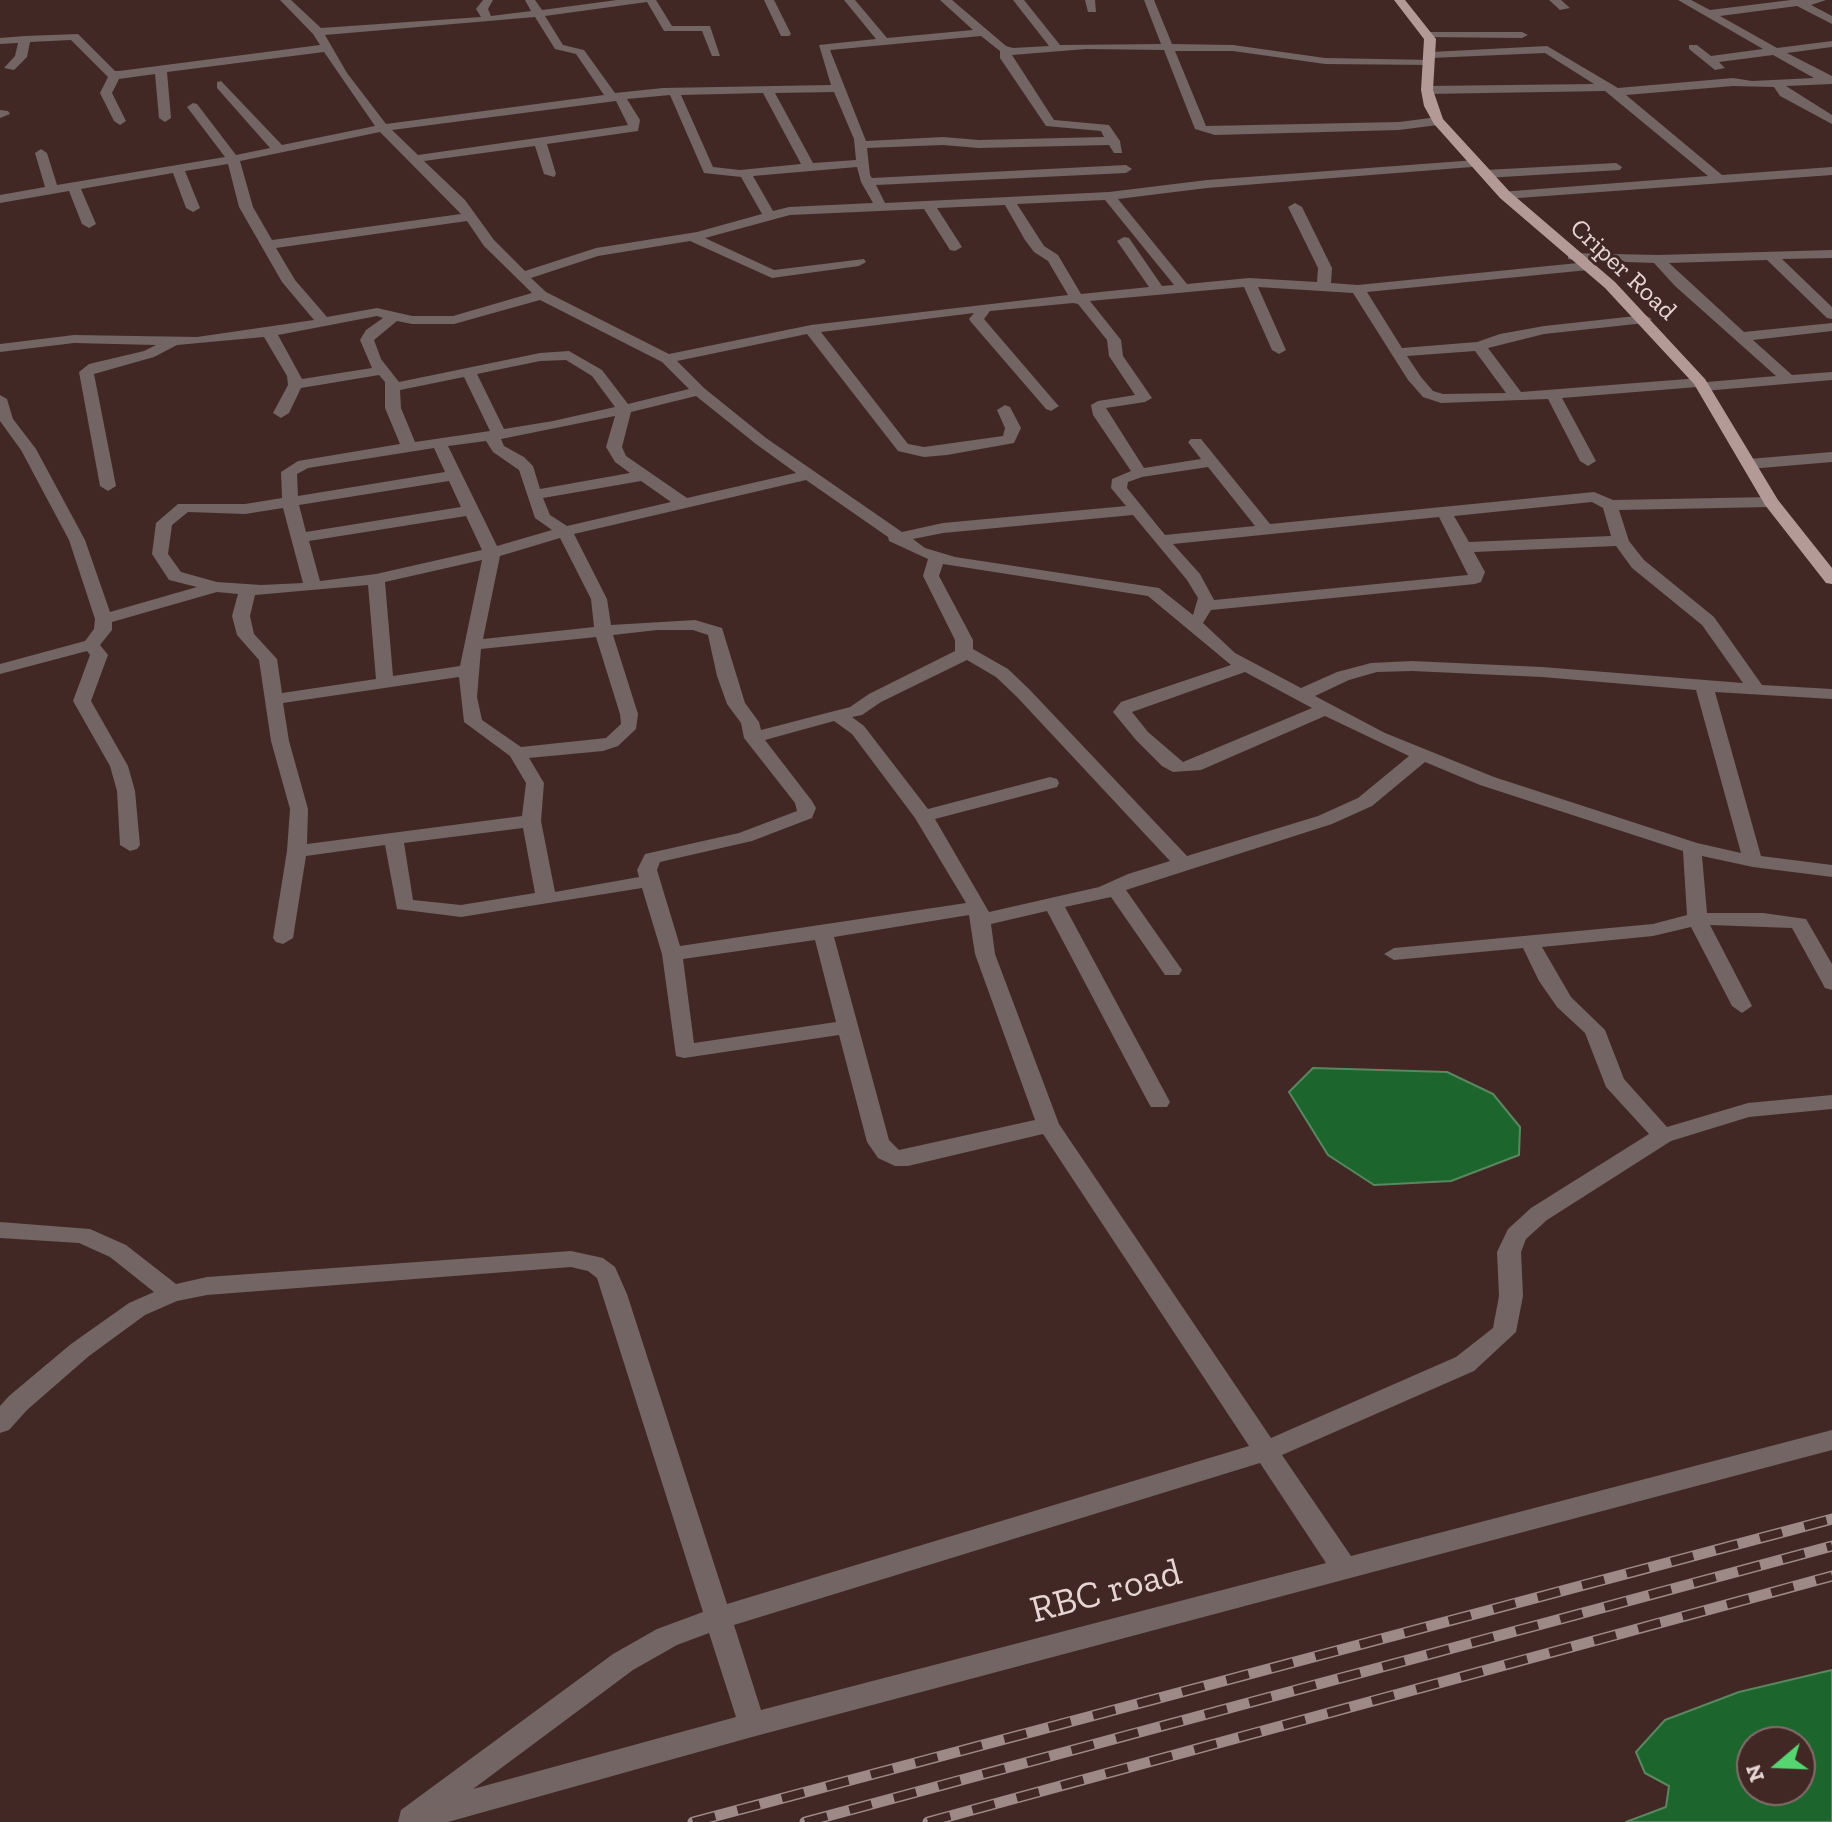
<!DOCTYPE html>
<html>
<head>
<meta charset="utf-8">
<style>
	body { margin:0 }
	#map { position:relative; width:1832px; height:1822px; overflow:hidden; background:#412825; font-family:"Zilla Slab",serif }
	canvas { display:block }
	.north { position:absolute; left:1736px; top:1726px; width:80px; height:80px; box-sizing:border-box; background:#412825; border:2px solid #836d6b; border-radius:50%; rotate:251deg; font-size:22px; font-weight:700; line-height:32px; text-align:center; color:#e6d5d3 }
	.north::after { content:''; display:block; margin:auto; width:28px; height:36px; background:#56d671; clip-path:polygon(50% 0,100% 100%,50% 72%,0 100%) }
</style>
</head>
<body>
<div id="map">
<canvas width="1832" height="1822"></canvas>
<div class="north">N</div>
</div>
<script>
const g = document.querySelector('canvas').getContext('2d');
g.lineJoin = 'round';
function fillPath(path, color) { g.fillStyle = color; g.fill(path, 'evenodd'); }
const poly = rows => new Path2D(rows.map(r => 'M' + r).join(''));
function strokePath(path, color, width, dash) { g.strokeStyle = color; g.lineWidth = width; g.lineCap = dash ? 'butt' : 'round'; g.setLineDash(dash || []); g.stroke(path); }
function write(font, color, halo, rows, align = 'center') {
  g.font = font + ' "Zilla Slab",serif'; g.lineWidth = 6; g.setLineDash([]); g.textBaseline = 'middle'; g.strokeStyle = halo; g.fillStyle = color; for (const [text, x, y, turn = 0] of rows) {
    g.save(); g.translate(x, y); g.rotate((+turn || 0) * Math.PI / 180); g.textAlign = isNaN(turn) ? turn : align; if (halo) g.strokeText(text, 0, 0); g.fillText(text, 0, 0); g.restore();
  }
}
const water = poly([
	[1313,1068,1447,1072,1493,1094,1520,1127,1519,1155,1451,1181,1374,1185,1328,1155,1289,1092,1313,1068],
	[1832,1670,1832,1822,1626,1822,1666,1807,1669,1786,1645,1773,1636,1752,1665,1720,1739,1692,1832,1670],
	[1800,1742,1800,1790,1752,1790,1752,1742,1800,1742]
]);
fillPath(water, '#1c652d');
strokePath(water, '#59875f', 2);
fillPath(poly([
	[280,0,291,0,321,28,481,17,476,9,483,0,493,0,488,9,491,16,531,11,525,0,535,0,542,10,617,0,656,0,672,26,710,26,720,56,712,56,702,31,664,31,647,2,545,16,563,45,584,50,615,93,663,88,831,85,819,45,876,39,844,0,855,0,887,38,973,30,940,0,952,0,1006,46,1013,48,1049,46,1013,0,1024,0,1060,45,1161,44,1144,0,1154,0,1172,44,1233,45,1325,58,1433,60,1433,64,1429,65,1325,64,1233,51,1175,51,1206,126,1399,122,1438,117,1444,121,1438,125,1399,130,1215,135,1195,129,1164,50,1086,49,1012,55,1054,120,1109,125,1120,141,1122,153,1114,153,1109,145,979,148,943,145,867,148,870,175,872,178,1126,165,1132,169,1126,173,876,185,885,203,1109,192,1207,180,1476,160,1476,166,1472,167,1207,188,1118,199,1187,284,1249,278,1317,282,1318,268,1288,207,1295,203,1302,207,1332,268,1331,283,1358,285,1588,262,1595,266,1588,270,1367,292,1402,348,1477,342,1500,334,1544,326,1645,315,1652,319,1645,323,1544,334,1488,348,1521,392,1700,378,1707,382,1776,376,1675,286,1654,263,1573,260,1568,259,1568,253,1658,255,1832,250,1832,258,1782,259,1832,307,1832,319,1827,318,1767,260,1669,263,1744,332,1832,323,1832,331,1753,340,1792,375,1832,372,1832,380,1704,391,1697,387,1562,398,1596,461,1588,466,1580,461,1548,399,1441,403,1423,397,1408,380,1353,293,1258,287,1286,350,1279,354,1272,350,1244,287,1090,301,1121,340,1123,356,1152,398,1145,402,1106,408,1144,468,1201,459,1188,442,1191,439,1201,439,1270,524,1594,492,1613,500,1771,497,1779,502,1771,507,1619,510,1629,541,1644,560,1714,617,1762,685,1832,689,1832,699,1715,692,1761,856,1832,865,1832,877,1753,867,1702,856,1707,913,1763,913,1806,919,1832,964,1832,990,1825,988,1792,928,1710,925,1752,1006,1742,1013,1732,1006,1691,927,1653,936,1542,947,1571,997,1605,1030,1624,1079,1667,1127,1748,1103,1832,1095,1832,1109,1749,1117,1671,1141,1547,1220,1526,1239,1521,1252,1523,1296,1516,1332,1474,1371,1282,1455,1351,1556,1832,1430,1832,1450,752,1737,448,1822,398,1822,401,1810,613,1654,657,1629,703,1612,597,1278,588,1271,571,1267,207,1295,177,1301,145,1315,89,1356,27,1410,9,1430,0,1433,0,1406,9,1396,71,1344,129,1303,154,1292,110,1257,79,1243,0,1238,0,1222,90,1229,126,1245,176,1284,207,1277,571,1251,603,1258,615,1267,627,1294,727,1604,1249,1446,1043,1134,908,1166,895,1166,878,1158,867,1142,839,1035,684,1058,676,1056,662,954,642,888,461,917,397,909,385,845,306,856,293,938,283,944,276,942,273,938,287,851,290,809,271,741,259,660,237,635,232,616,238,594,217,592,112,622,112,630,100,645,108,655,91,701,128,766,135,791,140,845,137,849,130,851,120,845,117,791,110,766,73,701,90,655,87,651,0,674,0,664,85,641,94,629,95,619,69,540,21,450,0,421,0,395,7,399,13,419,36,449,85,540,110,612,197,587,169,580,152,554,156,523,178,504,245,504,282,498,281,472,298,461,400,444,385,408,385,382,379,375,301,388,289,413,281,418,273,413,288,385,287,376,264,337,177,345,154,357,94,374,116,486,108,491,100,486,79,372,89,364,144,351,156,345,74,343,0,352,0,344,74,335,197,337,314,320,282,282,239,207,228,164,185,171,200,208,193,212,186,208,173,173,81,189,96,224,89,228,82,224,69,191,0,203,0,195,45,187,35,153,41,149,47,153,57,185,225,157,187,107,193,103,197,104,236,155,270,148,217,88,217,82,221,81,282,145,375,126,324,52,167,72,171,118,165,122,159,118,155,74,119,79,112,93,126,121,120,125,114,121,100,93,108,77,71,40,30,42,27,57,14,70,4,68,15,56,18,43,0,44,0,38,25,36,78,34,115,71,119,71,320,45,313,34,280,0],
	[535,17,555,49,576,54,604,95,386,124,347,73,325,35,535,17],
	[981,36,1000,51,1000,58,1046,126,1101,131,1104,137,979,140,943,137,866,141,830,50,981,36],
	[834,92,854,139,856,160,813,163,775,93,834,92],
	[763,93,801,164,740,170,713,167,681,95,763,93],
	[670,95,704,173,741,177,762,214,697,232,596,248,525,271,494,240,465,200,424,161,535,146,544,174,554,177,556,174,547,144,638,131,640,120,627,99,670,95],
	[616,101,628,125,418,155,392,130,616,101],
	[380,132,461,214,272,240,253,207,240,161,380,132],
	[857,167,861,182,873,203,789,207,773,211,753,176,857,167],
	[1105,200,1174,285,1162,286,1129,238,1124,237,1117,241,1149,287,1081,294,1058,255,1044,246,1017,204,1105,200],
	[1005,205,1025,240,1034,252,1048,261,1068,295,811,325,669,354,546,292,531,278,598,256,690,241,772,278,859,266,866,262,864,259,774,270,705,238,790,215,924,209,950,250,955,251,962,247,937,208,1005,205],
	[467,221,484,246,532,293,453,316,412,316,377,308,327,317,295,280,276,248,467,221],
	[540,300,662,362,689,389,628,404,602,370,569,351,540,353,399,382,381,359,374,340,397,321,412,324,454,324,540,300],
	[1073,303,1078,304,1107,340,1109,356,1135,395,1098,401,1091,405,1093,415,1131,471,1112,479,1111,488,1126,506,943,523,902,532,766,438,704,388,677,361,807,334,898,451,924,457,947,455,1014,443,1021,428,1010,407,1005,405,997,410,1005,428,1003,436,924,447,908,444,821,332,974,313,969,319,971,322,1046,409,1051,411,1059,406,1056,403,984,319,990,311,1073,303],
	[377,316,383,318,366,330,360,340,372,368,302,379,278,335,377,316],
	[1475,351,1506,393,1443,394,1433,391,1421,377,1407,356,1475,351],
	[566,360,592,376,615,407,553,421,504,429,477,374,540,361,566,360],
	[464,377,490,431,415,442,401,408,400,390,464,377],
	[696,396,756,444,796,473,687,498,626,456,622,447,631,412,696,396],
	[615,416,606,447,615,462,630,473,540,489,533,466,524,457,504,446,501,439,615,416],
	[486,441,493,452,519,470,535,518,552,530,497,546,448,446,486,441],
	[434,448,445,472,298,496,297,474,308,468,434,448],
	[1208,467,1255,526,1165,535,1127,488,1128,482,1142,477,1208,467],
	[806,480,888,537,889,541,928,559,923,576,955,640,955,651,869,694,850,707,761,730,759,722,745,703,722,628,695,620,611,625,607,599,574,534,806,480],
	[449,481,461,507,306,532,299,505,449,481],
	[641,481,671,502,567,526,550,515,543,498,641,481],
	[1592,502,1603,508,1611,536,1469,542,1454,516,1592,502],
	[283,508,303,583,261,585,217,582,181,572,168,554,172,525,188,512,245,514,283,508],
	[1133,515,1187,580,1198,598,1193,615,1159,588,955,557,925,548,913,539,943,533,1133,515],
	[466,516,482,550,376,574,320,581,309,541,466,516],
	[1439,517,1468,575,1214,600,1200,574,1173,544,1439,517],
	[560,538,591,599,594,627,483,639,500,556,560,538],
	[1616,546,1632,568,1702,625,1743,683,1542,667,1412,661,1371,663,1337,672,1301,688,1235,653,1203,623,1211,610,1475,584,1481,582,1485,572,1474,552,1616,546],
	[482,560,460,666,393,676,385,582,482,560],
	[943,564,1148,596,1231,665,1121,702,1113,712,1136,740,1162,766,1173,772,1201,770,1325,716,1409,756,1358,798,1318,816,1187,856,1029,689,1008,669,973,649,973,640,939,576,943,564],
	[368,585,376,679,282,693,277,659,254,634,250,616,255,595,368,585],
	[657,630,693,630,708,635,717,676,727,704,741,723,744,738,795,803,797,811,739,833,645,854,637,870,639,877,555,892,541,821,544,783,529,758,603,751,618,746,636,729,638,714,613,635,657,630],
	[596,637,620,714,621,724,606,738,521,747,482,720,477,697,481,649,596,637],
	[967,660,996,677,1017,697,1170,861,1128,874,1099,887,989,912,935,819,1057,787,1059,783,1057,779,1050,777,928,809,864,726,852,717,862,715,881,702,967,660],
	[1412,671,1542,677,1696,690,1741,853,1697,843,1494,777,1385,733,1315,696,1349,680,1377,672,1412,671],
	[1245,672,1312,708,1183,762,1148,732,1132,712,1245,672],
	[459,677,464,722,510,756,526,783,522,816,307,844,308,809,289,741,283,703,459,677],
	[834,721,852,734,915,818,966,903,680,946,657,870,660,862,752,841,812,818,816,808,812,801,765,740,834,721],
	[1425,762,1480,785,1683,851,1687,915,1653,924,1394,948,1384,954,1394,960,1523,948,1539,981,1557,1007,1585,1033,1606,1087,1649,1134,1531,1208,1508,1229,1497,1252,1499,1296,1493,1328,1456,1357,1271,1438,1059,1124,995,954,991,924,1047,911,1148,1102,1151,1107,1167,1107,1170,1102,1065,907,1111,897,1165,975,1179,975,1182,970,1126,890,1332,824,1372,806,1425,762],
	[523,828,535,893,461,905,413,900,404,843,523,828],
	[969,915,975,954,1035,1120,899,1150,889,1140,834,937,969,915],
	[815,940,836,1022,694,1043,683,959,815,940],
	[1260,1463,1326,1563,761,1710,734,1625,1260,1463],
	[709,1633,736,1717,473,1789,633,1670,677,1645,709,1633],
	[764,0,774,0,791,34,789,36,781,36,764,0],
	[1085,0,1095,0,1096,12,1088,12,1085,0],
	[1549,0,1561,0,1570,8,1560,10,1549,0],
	[1678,0,1691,0,1710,10,1791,0,1826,0,1811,5,1832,16,1832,24,1797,6,1720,16,1777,48,1832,41,1832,47,1787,53,1832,76,1832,84,1786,86,1832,115,1832,124,1780,96,1774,87,1733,86,1626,95,1722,175,1832,167,1832,175,1505,199,1499,195,1500,192,1708,176,1605,91,1427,94,1421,90,1427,86,1594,84,1545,53,1431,58,1425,55,1431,52,1547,46,1618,88,1733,78,1752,81,1814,78,1773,55,1719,62,1725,68,1715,70,1689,49,1689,45,1697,45,1711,56,1763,49,1678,0],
	[1426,32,1522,32,1528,35,1522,38,1422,37,1422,33,1426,32],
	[0,110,8,111,10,114,0,118,0,110],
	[1616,163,1622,167,1620,170,1485,178,1479,174,1485,170,1616,163],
	[1832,452,1832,462,1749,469,1741,464,1749,459,1832,452]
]), '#726563');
fillPath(poly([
	[1394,0,1405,0,1436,39,1433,90,1443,119,1510,192,1615,282,1705,379,1778,500,1832,568,1832,584,1826,583,1765,505,1694,384,1605,288,1500,198,1434,124,1424,106,1421,90,1424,39,1394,0]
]), '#b49a96');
const rail = poly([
	[693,1822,1832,1519],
	[805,1822,1832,1546],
	[928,1822,1832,1576]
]);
strokePath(rail, '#9d8986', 11);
strokePath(rail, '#412825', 8, [23]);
write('26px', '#e6d5d3', '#412825', [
	["Criper Road",1623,270,43]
]);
write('38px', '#e6d5d3', '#412825', [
	["RBC road",1106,1592,-15]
]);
</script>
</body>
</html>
